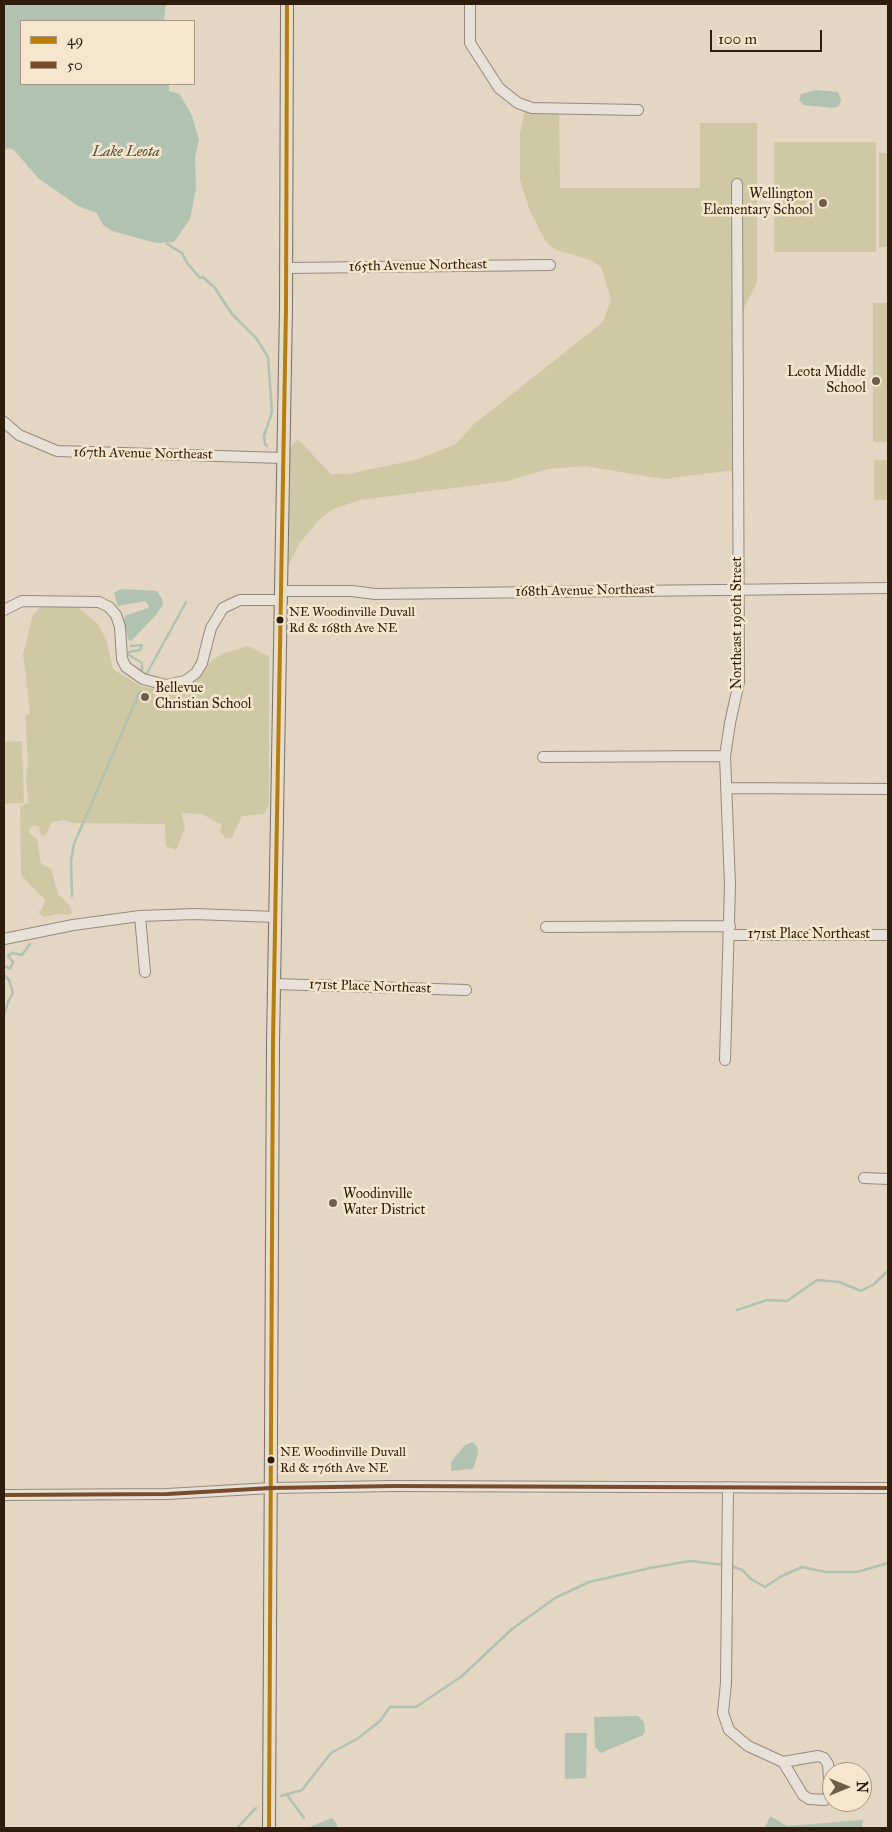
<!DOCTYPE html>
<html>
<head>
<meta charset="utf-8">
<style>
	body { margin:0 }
	#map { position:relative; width:892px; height:1832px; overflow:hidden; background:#e3d6c2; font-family:"IM FELL Great Primer",serif }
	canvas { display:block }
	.frame { position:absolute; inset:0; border:5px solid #2e1d0d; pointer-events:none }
	.legend { position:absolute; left:20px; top:20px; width:175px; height:65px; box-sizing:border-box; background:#f6e6ce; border:1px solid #a69681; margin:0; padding:6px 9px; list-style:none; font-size:15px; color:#2e1d0d }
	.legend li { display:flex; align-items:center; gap:10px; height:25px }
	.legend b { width:25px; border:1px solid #a69681 }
	.north { position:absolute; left:822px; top:1762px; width:50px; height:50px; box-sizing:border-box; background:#f6e6ce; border:1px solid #a69681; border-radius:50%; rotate:90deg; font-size:14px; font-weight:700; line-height:20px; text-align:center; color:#2e1d0d }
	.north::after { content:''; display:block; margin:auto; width:18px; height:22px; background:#6d5e4c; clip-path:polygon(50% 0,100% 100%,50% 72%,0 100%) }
	.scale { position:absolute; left:710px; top:30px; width:112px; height:22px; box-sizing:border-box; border:2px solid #2e1d0d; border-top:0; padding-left:6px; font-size:15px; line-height:18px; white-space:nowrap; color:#2e1d0d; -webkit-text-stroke:4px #f6e6ce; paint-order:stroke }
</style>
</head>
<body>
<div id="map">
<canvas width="892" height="1832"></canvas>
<div class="frame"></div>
<ul class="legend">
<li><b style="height:6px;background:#bb7d04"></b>49</li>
<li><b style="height:6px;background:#7a4b2a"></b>50</li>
</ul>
<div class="north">N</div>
<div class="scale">100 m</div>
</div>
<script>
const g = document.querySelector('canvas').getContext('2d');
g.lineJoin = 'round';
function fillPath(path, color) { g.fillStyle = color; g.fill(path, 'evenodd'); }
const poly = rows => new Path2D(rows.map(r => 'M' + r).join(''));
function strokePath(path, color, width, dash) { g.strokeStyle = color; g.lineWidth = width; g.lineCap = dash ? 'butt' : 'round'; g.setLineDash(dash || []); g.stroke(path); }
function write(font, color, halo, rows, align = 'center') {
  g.font = font + ' "IM FELL Great Primer",serif'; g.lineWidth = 5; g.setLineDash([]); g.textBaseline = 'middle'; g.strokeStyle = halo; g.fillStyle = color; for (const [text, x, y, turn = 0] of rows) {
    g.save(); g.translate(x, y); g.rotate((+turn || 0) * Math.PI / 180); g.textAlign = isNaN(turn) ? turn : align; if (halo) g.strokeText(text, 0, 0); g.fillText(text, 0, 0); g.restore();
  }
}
fillPath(poly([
	[526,105,559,108,560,188,700,188,700,123,757,123,757,283,739,318,735,470,664,479,585,466,548,469,508,481,360,500,333,509,318,521,300,543,287,568,288,450,298,439,331,474,348,474,419,459,456,444,473,425,603,322,611,299,601,267,590,260,556,250,545,241,529,208,520,180,520,133],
	[774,142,876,142,876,252,774,252],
	[879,153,888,153,888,247,879,247],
	[873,303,888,303,888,442,873,442],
	[874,460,888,460,888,500,874,500],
	[42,606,77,607,98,624,106,639,113,669,140,686,168,691,190,685,212,660,224,653,248,646,269,656,269,805,264,814,242,816,232,838,226,838,220,832,222,825,202,814,182,813,185,829,176,850,166,846,165,824,73,823,64,820,52,822,45,836,40,834,39,827,33,825,29,830,30,834,37,839,41,864,51,869,58,894,71,907,72,913,69,915,57,914,44,917,38,912,43,907,45,900,21,875,20,806,28,803,26,777,28,760,25,716,30,713,23,654,33,614],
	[22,741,24,803,4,804,4,742]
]), '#cec9a4');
fillPath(poly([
	[4,4,166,4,164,21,21,21,21,84,169,84,169,91,180,94,192,116,199,140,195,157,196,188,190,219,174,242,156,243,112,231,103,225,97,213,78,206,38,178,14,150,8,148,4,151],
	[816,90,838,92,841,99,839,106,833,108,804,105,799,100,801,94],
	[121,589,157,591,162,599,163,605,155,616,131,641,128,639,124,618,127,615,148,608,149,606,145,601,118,606,114,593],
	[472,1442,477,1446,478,1454,473,1469,451,1471,451,1462,465,1445],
	[638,1716,644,1722,645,1731,643,1735,601,1753,595,1747,594,1717],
	[565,1733,587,1733,586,1778,565,1779],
	[770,1816,787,1826,863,1820,862,1828,765,1828],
	[332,1818,337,1824,337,1828,307,1828]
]), '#b1c2b0');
strokePath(poly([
	[167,244,182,253,187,263,200,278,203,277,215,288,232,314,256,338,268,357,272,412,264,436,265,444,267,446],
	[131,646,142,645,140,650,129,652,129,655,142,663,142,672,146,675,186,602],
	[72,896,71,860,74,844,140,691],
	[4,966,10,969,13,962,8,956,12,953,22,955,30,944],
	[4,975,9,980,13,993,8,1002,4,1016],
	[737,1310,767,1300,787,1301,817,1280,839,1282,861,1291,874,1284,888,1271],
	[731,1566,742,1570,751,1579,765,1587,780,1577,802,1567,826,1572,857,1572,888,1563],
	[287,1795,304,1818],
	[281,1796,302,1790,331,1753,357,1739,380,1721,390,1707,416,1707,462,1676,512,1629,555,1598,589,1582,650,1568,690,1561,725,1565],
	[237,1828,256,1808]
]), '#b1c2b0', 2.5);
const minor = poly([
	[470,4,470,43,499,88,518,103,532,108,638,110],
	[287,268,550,265],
	[4,422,19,435,57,451,283,458],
	[281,591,352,591,375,594,888,588],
	[4,610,22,601,99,602,109,607,116,615,120,627,122,659,126,667,143,679,166,685,185,681,196,673,202,663,211,628,223,608,240,600,281,600],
	[543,757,725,756],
	[727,788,888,789],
	[140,916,145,972],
	[546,927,730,926],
	[729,935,888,935],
	[4,939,73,925,140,916,194,914,276,917],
	[274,984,466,990],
	[725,1060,730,885,725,756,730,723,739,682,737,184],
	[864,1178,888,1179],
	[728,1487,726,1683,723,1713,729,1730,748,1746,783,1762,818,1756,824,1758,828,1764,830,1793,825,1800,809,1799,803,1795,783,1762],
	[4,1495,167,1494,271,1488,394,1486,888,1488]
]);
const major = poly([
	[269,1828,273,1042,286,308,287,4]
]);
strokePath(minor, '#938a7d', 12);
strokePath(major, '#797064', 14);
strokePath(minor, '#e8e1d7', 10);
strokePath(major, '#e4ddd1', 12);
strokePath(poly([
	[269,1828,273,1042,286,308,287,4]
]), '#bb7d04', 4);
strokePath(poly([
	[4,1495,167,1494,271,1488,394,1486,888,1488]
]), '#7a4b2a', 4);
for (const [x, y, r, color] of [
	[823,203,5,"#6d5e4c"],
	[876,381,5,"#6d5e4c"],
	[280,620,4.5,"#2e1d0d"],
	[145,697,5,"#6d5e4c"],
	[333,1203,5,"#6d5e4c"],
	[271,1460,4.5,"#2e1d0d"]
]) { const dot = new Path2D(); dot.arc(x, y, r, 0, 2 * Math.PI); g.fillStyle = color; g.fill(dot); strokePath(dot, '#f6e6ce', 2); }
write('13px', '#2e1d0d', '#f6e6ce', [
	["NE Woodinville Duvall",289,613],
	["Rd & 168th Ave NE",289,629],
	["NE Woodinville Duvall",280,1453],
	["Rd & 176th Ave NE",280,1469]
], 'left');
write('14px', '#2e1d0d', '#f6e6ce', [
	["Wellington",813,195],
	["Elementary School",813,211],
	["Leota Middle",866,373],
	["School",866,389],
	["Bellevue",155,689,"left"],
	["Christian School",155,705,"left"],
	["Woodinville",343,1195,"left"],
	["Water District",343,1211,"left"]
], 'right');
write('14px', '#2e1d0d', '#f6e6ce', [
	["165th Avenue Northeast",418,266,-1],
	["167th Avenue Northeast",143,454,1],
	["168th Avenue Northeast",585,591,-1],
	["Northeast 190th Street",738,623,-90],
	["171st Place Northeast",809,935],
	["171st Place Northeast",370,987,2]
]);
write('italic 15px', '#4f4c3c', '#f6e6ce', [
	["Lake Leota",126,152]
]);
</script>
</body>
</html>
